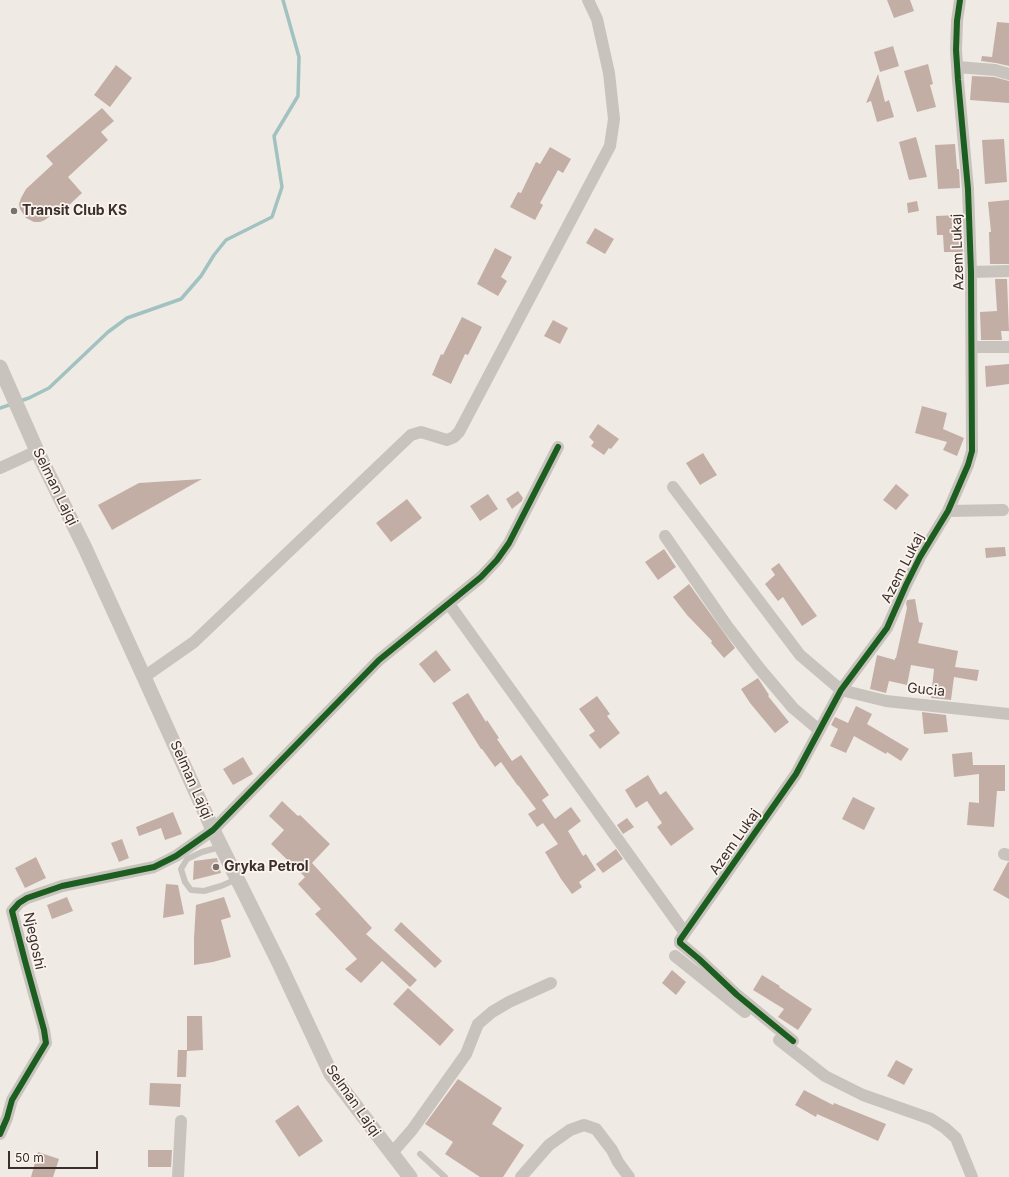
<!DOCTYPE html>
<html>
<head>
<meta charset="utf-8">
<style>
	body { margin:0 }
	#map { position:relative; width:1009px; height:1177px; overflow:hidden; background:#f0eae5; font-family:Inter,sans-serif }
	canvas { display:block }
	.scale { position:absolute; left:8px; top:1151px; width:90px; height:18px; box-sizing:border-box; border:2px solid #3b2f2b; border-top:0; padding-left:5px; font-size:12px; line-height:14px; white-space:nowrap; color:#3b2f2b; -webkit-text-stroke:3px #fbf4ee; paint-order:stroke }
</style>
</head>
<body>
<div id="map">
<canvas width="1009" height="1177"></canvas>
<div class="scale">50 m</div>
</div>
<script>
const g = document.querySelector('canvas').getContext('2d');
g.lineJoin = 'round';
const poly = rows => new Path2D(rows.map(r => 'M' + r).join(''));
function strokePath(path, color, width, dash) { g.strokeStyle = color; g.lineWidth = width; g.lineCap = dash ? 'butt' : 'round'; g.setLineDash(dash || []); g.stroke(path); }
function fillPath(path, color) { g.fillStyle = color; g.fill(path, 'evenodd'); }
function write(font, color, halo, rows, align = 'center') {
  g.font = font + ' Inter,sans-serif'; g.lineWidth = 3.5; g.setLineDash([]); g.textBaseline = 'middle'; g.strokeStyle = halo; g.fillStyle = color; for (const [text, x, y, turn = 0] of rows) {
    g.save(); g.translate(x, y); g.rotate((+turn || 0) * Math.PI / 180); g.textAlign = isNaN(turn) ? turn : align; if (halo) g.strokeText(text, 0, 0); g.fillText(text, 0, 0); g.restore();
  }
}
strokePath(poly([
	[20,401,29,398,49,388,108,332,127,318,181,299,201,276,214,255,226,240,272,217,282,187,274,136,298,96,299,57,283,0],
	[0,408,12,404]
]), '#a1c2c1', 3.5);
fillPath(poly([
	[887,0,910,0,914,11,894,18],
	[997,22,1009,23,1009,66,996,63,981,61,982,56,992,57],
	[893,46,899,66,880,72,874,52],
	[928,64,933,84,930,85,936,107,917,112,904,71],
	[116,65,132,78,110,107,94,95],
	[878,74,885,102,889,100,894,117,877,122,871,101,866,103],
	[972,76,994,77,1009,81,1009,103,970,100],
	[102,108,114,121,101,132,108,140,68,177,82,193,67,207,57,208,53,214,45,220,40,222,34,222,26,218,20,209,19,204,21,198,26,189,53,164,46,156],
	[916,137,927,177,909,180,899,142],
	[1004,139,1007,182,985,184,982,140],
	[955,144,957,169,959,169,960,188,938,189,935,145],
	[550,147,571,159,563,173,558,170,540,203,543,205,535,220,510,207,518,192,521,193,536,162,540,164],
	[1009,200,1009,264,990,264,989,232,991,232,988,202],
	[917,201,919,211,908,213,907,203],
	[958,215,960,239,962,239,963,252,944,252,943,235,937,235,936,216],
	[595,228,614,239,605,254,586,243],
	[495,248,512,257,501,277,507,281,498,296,477,284],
	[995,279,1007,279,1009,331,1001,331,1002,340,981,340,980,312,997,311],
	[462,317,482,327,468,355,465,354,451,384,432,375,441,354,443,355],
	[553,320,568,328,560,344,544,336],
	[1009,364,1009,384,986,387,985,366],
	[922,406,947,413,943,429,964,438,957,456,943,450,947,442,915,433],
	[598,424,619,439,611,449,609,448,604,455,591,446,594,442,589,437],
	[703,453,717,475,700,485,686,463],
	[202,479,112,530,98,505,139,483],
	[896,484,909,495,896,510,883,500],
	[518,491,523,498,522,501,512,509,506,499],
	[488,494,498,509,480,521,470,506],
	[407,499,422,518,391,542,376,523],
	[1005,547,1006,556,986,558,985,548],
	[664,549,676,567,658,580,645,562],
	[779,563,817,616,802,626,783,597,778,601,765,584,775,575,771,569],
	[689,584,735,648,724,658,711,643,712,641,687,615,673,597],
	[915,599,919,622,923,623,918,643,958,651,955,667,979,670,977,681,954,677,951,700,931,698,934,669,911,665,907,685,889,681,886,693,870,689,877,655,895,660,895,658,896,658,907,608,906,603,907,600],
	[436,650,451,670,434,683,419,664],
	[758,678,769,695,768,696,789,722,775,733,750,703,741,689],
	[468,693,486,722,487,720,499,738,497,739,512,761,521,755,549,795,542,800,555,819,571,807,581,821,568,831,583,856,586,854,596,870,579,882,582,887,572,894,561,879,545,852,558,844,543,823,537,827,528,814,536,809,518,785,518,786,501,762,495,767,482,749,481,749,452,703],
	[597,696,610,714,607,716,620,733,600,749,589,735,595,731,579,709],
	[856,706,872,714,867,724,909,749,901,761,887,752,886,754,854,736,846,753,830,746,838,729,831,725,835,717,848,723],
	[922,712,946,715,948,732,924,734],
	[972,752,973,765,1005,765,1005,791,997,791,994,827,967,825,969,802,979,803,979,774,954,777,952,754],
	[243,757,253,774,233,785,223,769],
	[648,775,660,795,666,791,694,829,671,846,657,827,662,823,647,801,636,808,625,790],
	[853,797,875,808,864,830,842,819],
	[282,801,298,816,300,815,330,844,312,863,372,928,366,934,417,980,410,987,382,961,361,983,345,969,357,959,315,914,321,909,298,884,305,877,271,844,284,830,269,816],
	[173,812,182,834,165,840,161,828,139,836,136,827],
	[627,818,634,827,623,834,617,825],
	[122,839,129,858,119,862,111,843],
	[616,849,623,859,603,873,596,864],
	[36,857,46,878,25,888,15,868],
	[217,858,221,873,193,880,194,861],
	[1008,862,1009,862,1009,899,993,890],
	[166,884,178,885,184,914,163,918],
	[67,897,73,911,52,919,47,905],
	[224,897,231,917,221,920,231,957,213,962,194,965,194,938,196,905],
	[401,922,442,961,435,968,394,930],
	[672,970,686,982,676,995,662,983],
	[762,975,780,986,779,987,812,1009,798,1030,778,1017,784,1009,753,990],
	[408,988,454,1030,440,1046,393,1004],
	[187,1016,202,1016,203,1050,187,1051],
	[178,1050,187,1050,186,1077,177,1077],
	[896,1060,913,1069,904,1085,887,1076],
	[458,1079,502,1108,492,1124,524,1145,503,1177,480,1177,445,1154,453,1142,425,1124],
	[150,1083,181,1084,180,1107,149,1105],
	[804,1090,833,1105,834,1103,886,1124,878,1141,817,1114,816,1117,795,1105],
	[298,1105,323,1141,299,1157,275,1121],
	[148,1150,172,1150,171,1167,148,1167],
	[38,1152,59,1159,53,1177,31,1177]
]), '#c3aea6');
strokePath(poly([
	[220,847,202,852,187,859,181,869,185,882,191,890,204,891,221,886,237,879],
	[420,1154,445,1177]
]), '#c9c3be', 6);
strokePath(poly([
	[957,67,995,70,1009,74],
	[971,272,1009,271],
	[972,347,1009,347],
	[0,468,37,451],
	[673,487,800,655,841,690,886,701,1009,714],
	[948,511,1003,510],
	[665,536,727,626,760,669,793,708,819,730],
	[449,604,685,933],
	[144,677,194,642,411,435,421,432,447,440,454,437,459,432,610,146,614,119,609,73,597,19,588,0],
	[1004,854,1009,855],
	[675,956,745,1012],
	[779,1040,825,1076,863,1095,931,1119,945,1128,956,1138,972,1177],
	[793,1041,737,995,699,959,680,943,680,940,796,774,841,690,887,628,906,585,920,557,948,511,968,465,972,451,971,272,968,189,958,80,956,50,957,21,960,0],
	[0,1134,7,1118,12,1100,46,1043,44,1030,25,961,12,911,19,903,27,898,62,886,154,867,176,856,213,830,379,660,481,577,497,560,509,543,558,447],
	[391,1154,412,1130,466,1054,478,1024,492,1012,509,1002,551,983],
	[178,1177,181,1121],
	[521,1177,549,1145,570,1130,584,1125,596,1129,612,1150,618,1162,629,1177]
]), '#c9c3be', 12);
strokePath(poly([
	[0,367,37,451,85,548,144,677,213,830,280,965,331,1074,410,1177]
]), '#c9c3be', 15);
strokePath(poly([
	[793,1041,737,995,699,959,680,943,680,940,796,774,841,690,887,628,906,585,920,557,948,511,968,465,972,451,971,272,968,189,958,80,956,50,957,21,960,0],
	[0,1134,7,1118,12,1100,46,1043,44,1030,25,961,12,911,19,903,27,898,62,886,154,867,176,856,213,830,379,660,481,577,497,560,509,543,558,447]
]), '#1b5e20', 6);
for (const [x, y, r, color] of [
	[14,211,4,"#7a706c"],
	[216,867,4,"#7a706c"]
]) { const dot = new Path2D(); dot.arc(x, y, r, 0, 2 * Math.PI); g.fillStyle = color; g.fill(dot); strokePath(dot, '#fbf4ee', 1.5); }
write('bold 14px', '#3b2f2b', '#fbf4ee', [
	["Transit Club KS",22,211],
	["Gryka Petrol",224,867]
], 'left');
write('14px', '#3b2f2b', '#fbf4ee', [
	["Azem Lukaj",958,252,-92],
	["Selman Lajqi",55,487,64],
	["Azem Lukaj",903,568,-63],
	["Gucia",926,690,6],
	["Selman Lajqi",191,780,66],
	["Azem Lukaj",735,842,-55],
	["Njegoshi",34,941,78],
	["Selman Lajqi",353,1101,55]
]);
</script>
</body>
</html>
